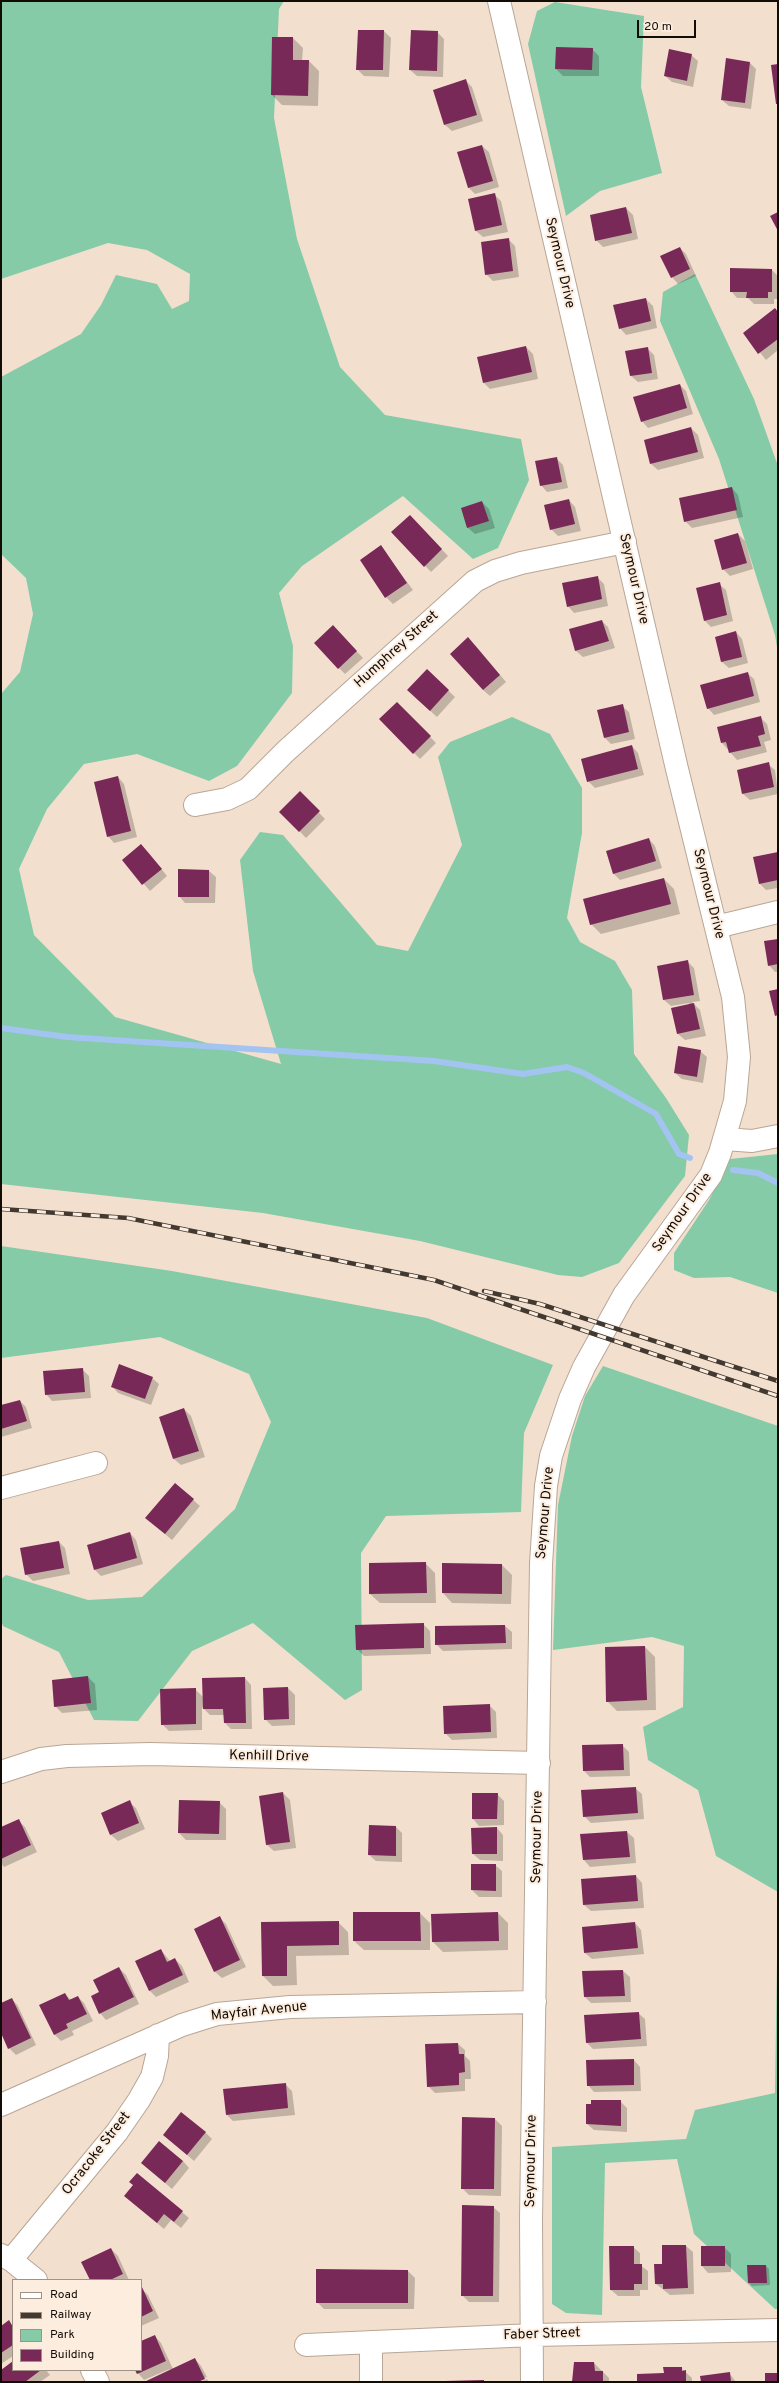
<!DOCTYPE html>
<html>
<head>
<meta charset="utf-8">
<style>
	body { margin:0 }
	#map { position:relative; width:779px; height:2383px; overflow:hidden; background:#f3dfce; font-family:Overpass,sans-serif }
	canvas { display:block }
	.frame { position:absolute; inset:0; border:2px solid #120c06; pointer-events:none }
	.legend { position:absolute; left:12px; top:2279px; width:130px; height:92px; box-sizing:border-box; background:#fdeddf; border:1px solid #9f9388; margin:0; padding:5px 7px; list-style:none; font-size:12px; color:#120c06 }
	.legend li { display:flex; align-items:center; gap:8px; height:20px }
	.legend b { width:20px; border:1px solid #9f9388 }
	.scale { position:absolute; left:637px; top:20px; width:59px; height:18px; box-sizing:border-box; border:2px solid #120c06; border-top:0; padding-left:5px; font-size:12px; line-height:14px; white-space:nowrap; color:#120c06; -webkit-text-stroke:3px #fdeddf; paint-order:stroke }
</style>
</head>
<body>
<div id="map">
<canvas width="779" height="2383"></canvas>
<div class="frame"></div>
<ul class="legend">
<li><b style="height:5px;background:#fff"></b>Road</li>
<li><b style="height:5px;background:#423931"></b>Railway</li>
<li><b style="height:11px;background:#85cba7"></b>Park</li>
<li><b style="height:11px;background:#782957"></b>Building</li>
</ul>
<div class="scale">20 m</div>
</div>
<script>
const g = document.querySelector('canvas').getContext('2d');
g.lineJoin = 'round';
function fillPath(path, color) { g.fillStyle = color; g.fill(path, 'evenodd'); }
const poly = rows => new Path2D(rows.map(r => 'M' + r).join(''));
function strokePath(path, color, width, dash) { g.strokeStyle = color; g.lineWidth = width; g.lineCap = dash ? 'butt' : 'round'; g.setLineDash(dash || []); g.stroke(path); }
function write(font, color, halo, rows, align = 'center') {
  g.font = font + ' Overpass,sans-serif'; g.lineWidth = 4; g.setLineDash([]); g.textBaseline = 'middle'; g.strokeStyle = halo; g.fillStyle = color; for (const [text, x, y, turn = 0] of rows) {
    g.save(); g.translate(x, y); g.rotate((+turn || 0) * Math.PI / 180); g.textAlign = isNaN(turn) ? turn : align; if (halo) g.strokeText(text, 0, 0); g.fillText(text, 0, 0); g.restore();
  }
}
fillPath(poly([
	[1,1,284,1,279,9,274,118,297,239,340,367,385,415,521,439,529,480,498,548,473,559,403,496,302,566,279,593,293,646,292,693,237,766,209,781,137,754,84,764,47,809,19,869,34,935,115,1017,281,1064,253,971,240,860,260,832,283,835,377,945,408,951,462,845,438,757,450,742,512,717,550,734,582,788,582,833,567,918,580,942,615,961,632,990,634,1054,666,1098,689,1135,685,1176,619,1263,582,1277,558,1275,420,1241,263,1213,1,1184,1,694,20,672,33,614,26,578,1,554,1,377,81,334,101,305,116,275,157,284,172,309,189,301,190,274,147,250,108,243,1,279],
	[555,2,644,16,641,87,662,173,600,191,566,216,528,44,537,11],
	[695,274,754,399,778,466,778,653,775,635,719,459,660,321,663,292],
	[778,1154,778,1293,730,1277,694,1278,674,1270,674,1253,709,1200,730,1159],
	[1,1246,172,1271,427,1318,553,1365,524,1433,521,1512,386,1516,361,1553,362,1690,345,1700,253,1623,192,1651,138,1721,94,1720,59,1652,3,1626,1,1620,1,1579,6,1575,88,1600,142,1597,235,1509,271,1422,249,1374,160,1337,1,1358],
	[603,1366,778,1426,778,2309,775,2309,694,2234,677,2159,605,2163,602,2315,566,2313,552,2304,552,2147,686,2139,695,2110,775,2093,778,1892,716,1856,698,1790,648,1760,643,1727,683,1707,684,1646,652,1637,553,1650,558,1505,572,1436,585,1396]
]), '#85cba7');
fillPath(poly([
	[384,31,391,38,389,77,364,76,357,69],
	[437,32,444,39,443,77,417,76,410,70],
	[273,38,293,38,303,48,302,61,309,61,319,71,318,106,282,105,272,95],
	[592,49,599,56,599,76,563,76,556,69],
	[691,55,698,61,693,87,672,82,665,76],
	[750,63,756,69,751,109,729,106,722,100],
	[465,80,472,87,483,121,452,131,445,125],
	[482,146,489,152,499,187,475,194,469,188],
	[494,194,501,201,508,232,483,237,476,231],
	[626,208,633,215,638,239,603,247,596,240],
	[509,240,515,246,519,277,493,281,486,274],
	[680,248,686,254,696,276,678,284,672,277],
	[772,270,778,276,778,299,774,299,774,304,754,304,748,298,737,298,731,291],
	[646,299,653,306,657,328,626,335,620,328],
	[778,312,778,350,766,360,744,333],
	[526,347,533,354,538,379,490,389,484,383],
	[647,348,654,355,658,379,638,382,631,376],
	[680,385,686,391,693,414,648,428,642,421],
	[691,428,698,435,704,458,658,470,651,464],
	[556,458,563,465,568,488,547,492,541,485],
	[732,488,738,495,743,517,692,528,685,521],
	[569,500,575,507,581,531,558,536,551,529],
	[482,502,489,509,495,528,475,534,468,528,462,509],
	[416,522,448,556,431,572,393,532],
	[738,534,745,541,753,569,730,576,723,569],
	[381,547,413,590,393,604,386,597],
	[597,577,604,584,608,606,574,613,568,606],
	[719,584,726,590,733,621,711,627,704,620],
	[602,621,608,627,615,648,583,657,576,651,570,630],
	[736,632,742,639,748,663,729,668,722,662,716,637],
	[339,633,363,658,345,674,339,668],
	[475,645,506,682,490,696,483,690],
	[427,670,455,697,437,717,415,697],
	[747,673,754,679,760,702,714,715,708,708],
	[397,703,436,743,420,759,380,719],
	[622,706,629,712,635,739,611,744,605,738],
	[760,717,767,724,771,740,764,742,767,752,737,760,722,743],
	[632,746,638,753,644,775,595,788,588,781],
	[768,764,775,770,778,794,750,800,743,794],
	[118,777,124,784,137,837,114,843,108,836],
	[300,793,325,819,306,838,281,812],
	[649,839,655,846,662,868,620,880,613,873],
	[148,852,167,876,150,891,123,860],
	[778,853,778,888,766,890,760,884],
	[179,870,209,871,216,877,215,903,185,903,179,896],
	[664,879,674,889,680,914,601,934,591,924],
	[778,940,778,972,775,972,769,965],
	[687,961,694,968,700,1001,692,1002,700,1010,706,1036,685,1040,678,1034,689,1003,671,1006,664,1000,658,967],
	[700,1051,707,1057,703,1083,682,1079,675,1073],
	[82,1369,89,1376,91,1398,52,1401,46,1394],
	[152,1378,159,1384,151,1405,118,1393,112,1386],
	[20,1401,26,1407,32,1428,1,1437,1,1406],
	[184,1409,191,1416,205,1457,181,1465,174,1459,160,1417],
	[175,1484,200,1506,172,1540,153,1524],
	[130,1533,136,1540,143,1564,101,1576,95,1570],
	[59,1542,65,1548,70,1574,33,1581,26,1574],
	[425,1563,435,1573,436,1603,380,1603,370,1594],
	[443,1564,502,1565,512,1575,511,1604,452,1603,443,1593],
	[423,1624,430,1631,431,1654,364,1656,357,1649],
	[505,1626,512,1632,512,1649,443,1651,436,1644,436,1627],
	[645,1647,655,1657,656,1710,617,1711,607,1701,606,1648],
	[88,1677,95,1684,97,1710,62,1713,55,1706],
	[245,1678,251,1685,252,1729,231,1729,225,1723,224,1715,210,1715,202,1707,202,1730,169,1731,162,1724,195,1689,204,1698],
	[288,1688,295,1695,295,1725,272,1726,265,1719],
	[489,1705,496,1712,497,1738,452,1740,445,1733],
	[622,1745,629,1752,630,1776,590,1777,584,1771],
	[635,1788,642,1794,644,1819,591,1823,584,1816],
	[283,1793,290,1800,296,1848,274,1851,267,1845],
	[497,1794,504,1801,504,1825,479,1826,473,1819],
	[129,1802,136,1808,145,1829,118,1841,111,1835,102,1814],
	[219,1802,226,1809,226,1840,186,1840,179,1833],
	[18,1820,25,1827,37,1852,4,1867,1,1863,1,1828],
	[396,1827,402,1833,402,1862,376,1861,369,1855],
	[497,1828,503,1835,503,1861,480,1860,473,1854],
	[627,1832,634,1838,636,1863,590,1867,584,1860,581,1835],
	[495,1865,502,1871,502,1897,479,1897,472,1890],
	[636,1876,642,1883,644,1908,591,1911,584,1905],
	[420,1913,430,1923,430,1950,364,1950,354,1941],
	[498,1913,508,1923,508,1950,443,1952,433,1942],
	[220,1918,226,1924,246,1967,222,1978,215,1972,195,1929],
	[338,1922,348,1932,349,1955,296,1956,297,1985,273,1986,263,1976,262,1923],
	[635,1923,641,1930,644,1954,592,1959,585,1953],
	[161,1950,170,1961,175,1959,182,1966,189,1982,156,1997,149,1990],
	[119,1968,126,1975,139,2004,106,2020,100,2013,100,1992],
	[623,1971,630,1977,631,2002,591,2003,585,1997],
	[65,1994,71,2000,78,1997,84,2003,93,2021,72,2031,74,2035,61,2041,54,2034],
	[12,1999,18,2006,36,2045,16,2055,9,2048,1,2031,1,2004],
	[638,2013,645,2019,647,2046,593,2049,587,2043],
	[458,2044,465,2050,465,2056,470,2061,471,2079,465,2079,465,2091,435,2093,428,2086],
	[634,2060,640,2067,641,2091,594,2092,588,2085],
	[285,2084,292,2091,295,2115,233,2121,227,2115],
	[620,2101,627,2108,627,2132,594,2130,587,2124],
	[463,2118,495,2119,502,2126,501,2196,469,2195,462,2188],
	[205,2132,212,2139,194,2161,171,2141],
	[183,2161,189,2168,172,2189,142,2163],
	[132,2202,182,2212,189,2218,181,2228,171,2220,164,2229],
	[493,2207,500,2213,499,2302,469,2302,462,2295],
	[686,2246,693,2252,694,2294,670,2295,656,2284,663,2265],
	[633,2247,640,2253,640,2265,648,2271,648,2290,640,2290,640,2296,618,2296,611,2290],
	[724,2247,731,2254,731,2272,708,2273,702,2266],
	[111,2249,118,2256,129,2280,91,2280],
	[766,2266,769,2269,770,2285,752,2286,749,2283],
	[408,2271,415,2278,414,2309,324,2309,317,2302],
	[141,2288,148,2295,159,2318,141,2326],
	[8,2322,13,2326,13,2356,1,2364,1,2327],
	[155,2336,161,2343,173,2369,195,2359,201,2366,207,2377,195,2382,146,2382,171,2370,170,2369,144,2380,138,2373,136,2370,141,2370,141,2342],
	[13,2362,13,2370,46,2370,50,2375,40,2382,1,2382,1,2371],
	[594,2363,609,2378,609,2382,573,2382,573,2372],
	[681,2368,692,2378,692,2382,638,2382],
	[729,2373,736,2382,702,2382],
	[207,2379,209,2382,200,2382]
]), '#0003');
strokePath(poly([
	[1,1028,67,1037,434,1061,523,1074,567,1067,584,1073,656,1114,679,1154,690,1158],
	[733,1170,758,1173,778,1183]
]), '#a3c4f1', 6);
fillPath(poly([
	[358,30,384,30,383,70,356,70],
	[411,30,438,31,437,71,409,70],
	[272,37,293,37,293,60,309,60,308,96,271,95],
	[556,47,593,48,592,70,555,69],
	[669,49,692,54,687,81,664,76],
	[726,58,750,62,745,103,721,100],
	[778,64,778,104,776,104,771,65],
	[466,79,477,115,444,125,433,90],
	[482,145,493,181,468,188,457,152],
	[495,193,502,225,475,231,468,199],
	[626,207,632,233,595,241,590,215],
	[778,212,778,231,770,216],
	[509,238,513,271,485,275,481,242],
	[680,247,690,269,671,278,660,256],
	[730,268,772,269,772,292,768,292,768,298,746,298,747,292,730,292],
	[646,298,651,321,619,329,613,305],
	[775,308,778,312,778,339,758,354,743,333],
	[526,346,532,372,483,383,477,357],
	[648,347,652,373,630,376,625,351],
	[680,384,687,408,641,422,633,397],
	[691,427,698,452,650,464,644,440],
	[557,457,562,482,540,486,535,461],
	[732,487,737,510,684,522,679,498],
	[569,499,575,524,550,530,544,505],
	[482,501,489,521,467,528,461,508],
	[410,515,442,549,424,567,391,532],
	[738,533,747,563,722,570,714,540],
	[381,545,407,583,385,598,360,560],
	[598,576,602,599,567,607,562,583],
	[720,582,727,615,704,621,696,588],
	[602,620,609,641,575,651,569,629],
	[333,625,357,651,338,669,314,643],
	[736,631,742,657,721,662,715,637],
	[468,637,500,675,483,690,450,654],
	[427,669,449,690,430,711,407,690],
	[748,672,754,696,707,709,700,685],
	[397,702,431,736,413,754,379,719],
	[623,704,629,732,604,738,597,710],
	[761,716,765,734,758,736,761,746,729,753,726,742,721,743,717,727],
	[632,745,638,769,587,782,581,759],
	[769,762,774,787,742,794,737,770],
	[118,776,131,831,107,837,94,782],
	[300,791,320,811,299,832,279,812],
	[649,838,656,861,613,874,606,851],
	[141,844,162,869,142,885,122,860],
	[778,852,778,880,759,884,753,857],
	[178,869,209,870,209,897,178,897],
	[664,878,671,904,590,925,583,899],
	[778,939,778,964,768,966,764,941],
	[688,960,694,995,663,1000,657,966],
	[778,989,778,1015,775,1016,769,991],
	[694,1003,700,1029,677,1034,671,1008],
	[678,1046,701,1050,697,1077,674,1073],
	[119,1364,153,1377,145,1399,111,1387],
	[83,1368,85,1392,45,1395,43,1371],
	[20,1400,27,1421,1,1429,1,1405],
	[184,1408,199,1451,173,1459,159,1417],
	[175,1483,194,1499,165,1534,145,1518],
	[130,1532,137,1558,94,1570,87,1545],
	[59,1541,64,1568,25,1575,20,1548],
	[426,1562,427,1593,369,1594,369,1563],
	[442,1563,502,1564,502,1594,442,1593],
	[424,1623,424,1648,356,1650,355,1625],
	[505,1625,506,1643,435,1645,435,1626],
	[645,1646,647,1700,606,1702,605,1647],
	[88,1676,91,1703,54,1707,52,1680],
	[245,1677,246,1723,224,1723,223,1709,203,1709,202,1678],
	[288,1687,289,1719,264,1720,263,1688],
	[196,1688,196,1724,161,1725,160,1689],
	[490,1704,491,1732,444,1734,443,1706],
	[623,1744,624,1770,583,1771,582,1745],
	[636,1787,638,1813,583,1817,581,1790],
	[283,1792,290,1842,266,1845,259,1796],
	[472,1793,498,1793,497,1819,472,1819],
	[130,1800,139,1823,110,1835,101,1813],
	[179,1800,220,1801,219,1834,178,1833],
	[19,1819,31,1845,1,1859,1,1827],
	[369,1825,396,1826,396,1856,368,1855],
	[497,1827,497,1854,472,1854,471,1828],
	[627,1831,630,1857,583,1860,580,1834],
	[471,1864,496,1864,496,1891,471,1890],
	[636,1875,638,1901,583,1905,581,1879],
	[353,1912,420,1912,421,1941,353,1941],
	[498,1912,499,1941,432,1942,431,1914],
	[220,1916,240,1960,214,1972,194,1929],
	[339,1921,339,1945,287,1946,287,1976,262,1976,261,1922],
	[635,1922,638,1948,584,1953,582,1927],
	[161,1949,167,1962,175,1958,183,1975,149,1991,135,1961],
	[119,1967,134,1997,99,2014,91,1996,99,1992,93,1980],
	[623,1970,625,1996,584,1997,582,1971],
	[65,1993,69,2000,78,1996,87,2014,66,2024,68,2028,54,2035,39,2005],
	[12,1998,31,2038,8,2049,1,2033,1,2003],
	[639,2012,641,2039,586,2043,584,2015],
	[458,2043,459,2054,464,2054,465,2072,459,2073,459,2085,427,2087,425,2044],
	[634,2059,634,2085,587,2086,586,2060],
	[286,2083,288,2108,226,2115,223,2089],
	[591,2100,621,2100,621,2126,586,2124,586,2104,591,2104],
	[181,2112,206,2132,187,2155,163,2135],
	[462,2117,495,2118,494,2189,461,2189],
	[159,2141,183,2161,165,2183,141,2163],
	[137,2173,183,2211,174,2222,164,2214,157,2223,124,2196,133,2185,129,2182],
	[462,2205,494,2206,493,2296,461,2296],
	[662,2245,686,2245,688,2288,663,2289,663,2284,655,2284,654,2264,662,2264],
	[609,2246,634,2246,634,2264,642,2264,642,2284,634,2284,634,2290,610,2290],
	[701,2246,725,2246,725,2266,701,2266],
	[111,2248,123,2274,110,2280,90,2280,81,2262],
	[747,2265,766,2265,767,2283,748,2283],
	[316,2269,408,2270,408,2303,316,2303],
	[141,2285,153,2311,141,2317],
	[9,2320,13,2327,13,2345,1,2353,1,2326],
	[155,2335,166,2361,137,2374,135,2370,141,2370,141,2341],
	[195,2358,205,2379,198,2382,144,2382],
	[13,2361,13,2370,41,2370,25,2382,1,2382,1,2370],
	[574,2362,594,2362,595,2371,603,2371,603,2382,572,2382],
	[663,2367,682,2367,682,2371,686,2370,686,2382,637,2382,637,2374,664,2373],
	[730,2372,731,2382,701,2382,700,2376],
	[765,2373,778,2373,778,2382,765,2382],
	[484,2380,484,2382,445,2382,445,2381]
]), '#782957');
const minor = poly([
	[499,1,677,769,733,997,739,1057,735,1101,720,1153,711,1175,624,1295,584,1367,570,1399,551,1456,546,1486,541,1564,531,2220,532,2382],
	[195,805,227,799,248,789,286,751,475,581,495,571,521,563,625,542],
	[716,927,778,912],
	[725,1139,752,1141,778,1136],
	[1,1488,96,1463],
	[1,1772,41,1759,67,1756,150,1754,539,1763],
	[1,2105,182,2025,217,2014,290,2007,535,2002],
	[1,2255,11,2260,36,2280],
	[11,2260,117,2132,139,2100,152,2077,157,2056,158,2035],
	[371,2342,371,2382],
	[306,2345,533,2335,778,2330],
	[92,2370,98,2382]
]);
strokePath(minor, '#b9a696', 24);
strokePath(minor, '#fff', 22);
const rail = poly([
	[1,1209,128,1218,434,1280,778,1396],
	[484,1291,540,1304,778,1381]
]);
strokePath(rail, '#423931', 4.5);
strokePath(rail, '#fdeddf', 3, [9]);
write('14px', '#120c06', '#fdeddf', [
	["Seymour Drive",559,263,77],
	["Seymour Drive",633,579,77],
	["Humphrey Street",397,650,-42],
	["Seymour Drive",708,894,76],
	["Seymour Drive",683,1213,-55],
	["Seymour Drive",546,1513,-85],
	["Kenhill Drive",269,1757,1],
	["Seymour Drive",538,1837,-89],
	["Mayfair Avenue",259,2012,-6],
	["Ocracoke Street",97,2154,-52],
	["Seymour Drive",532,2161,-89],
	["Faber Street",542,2335,-2]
]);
</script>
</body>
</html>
